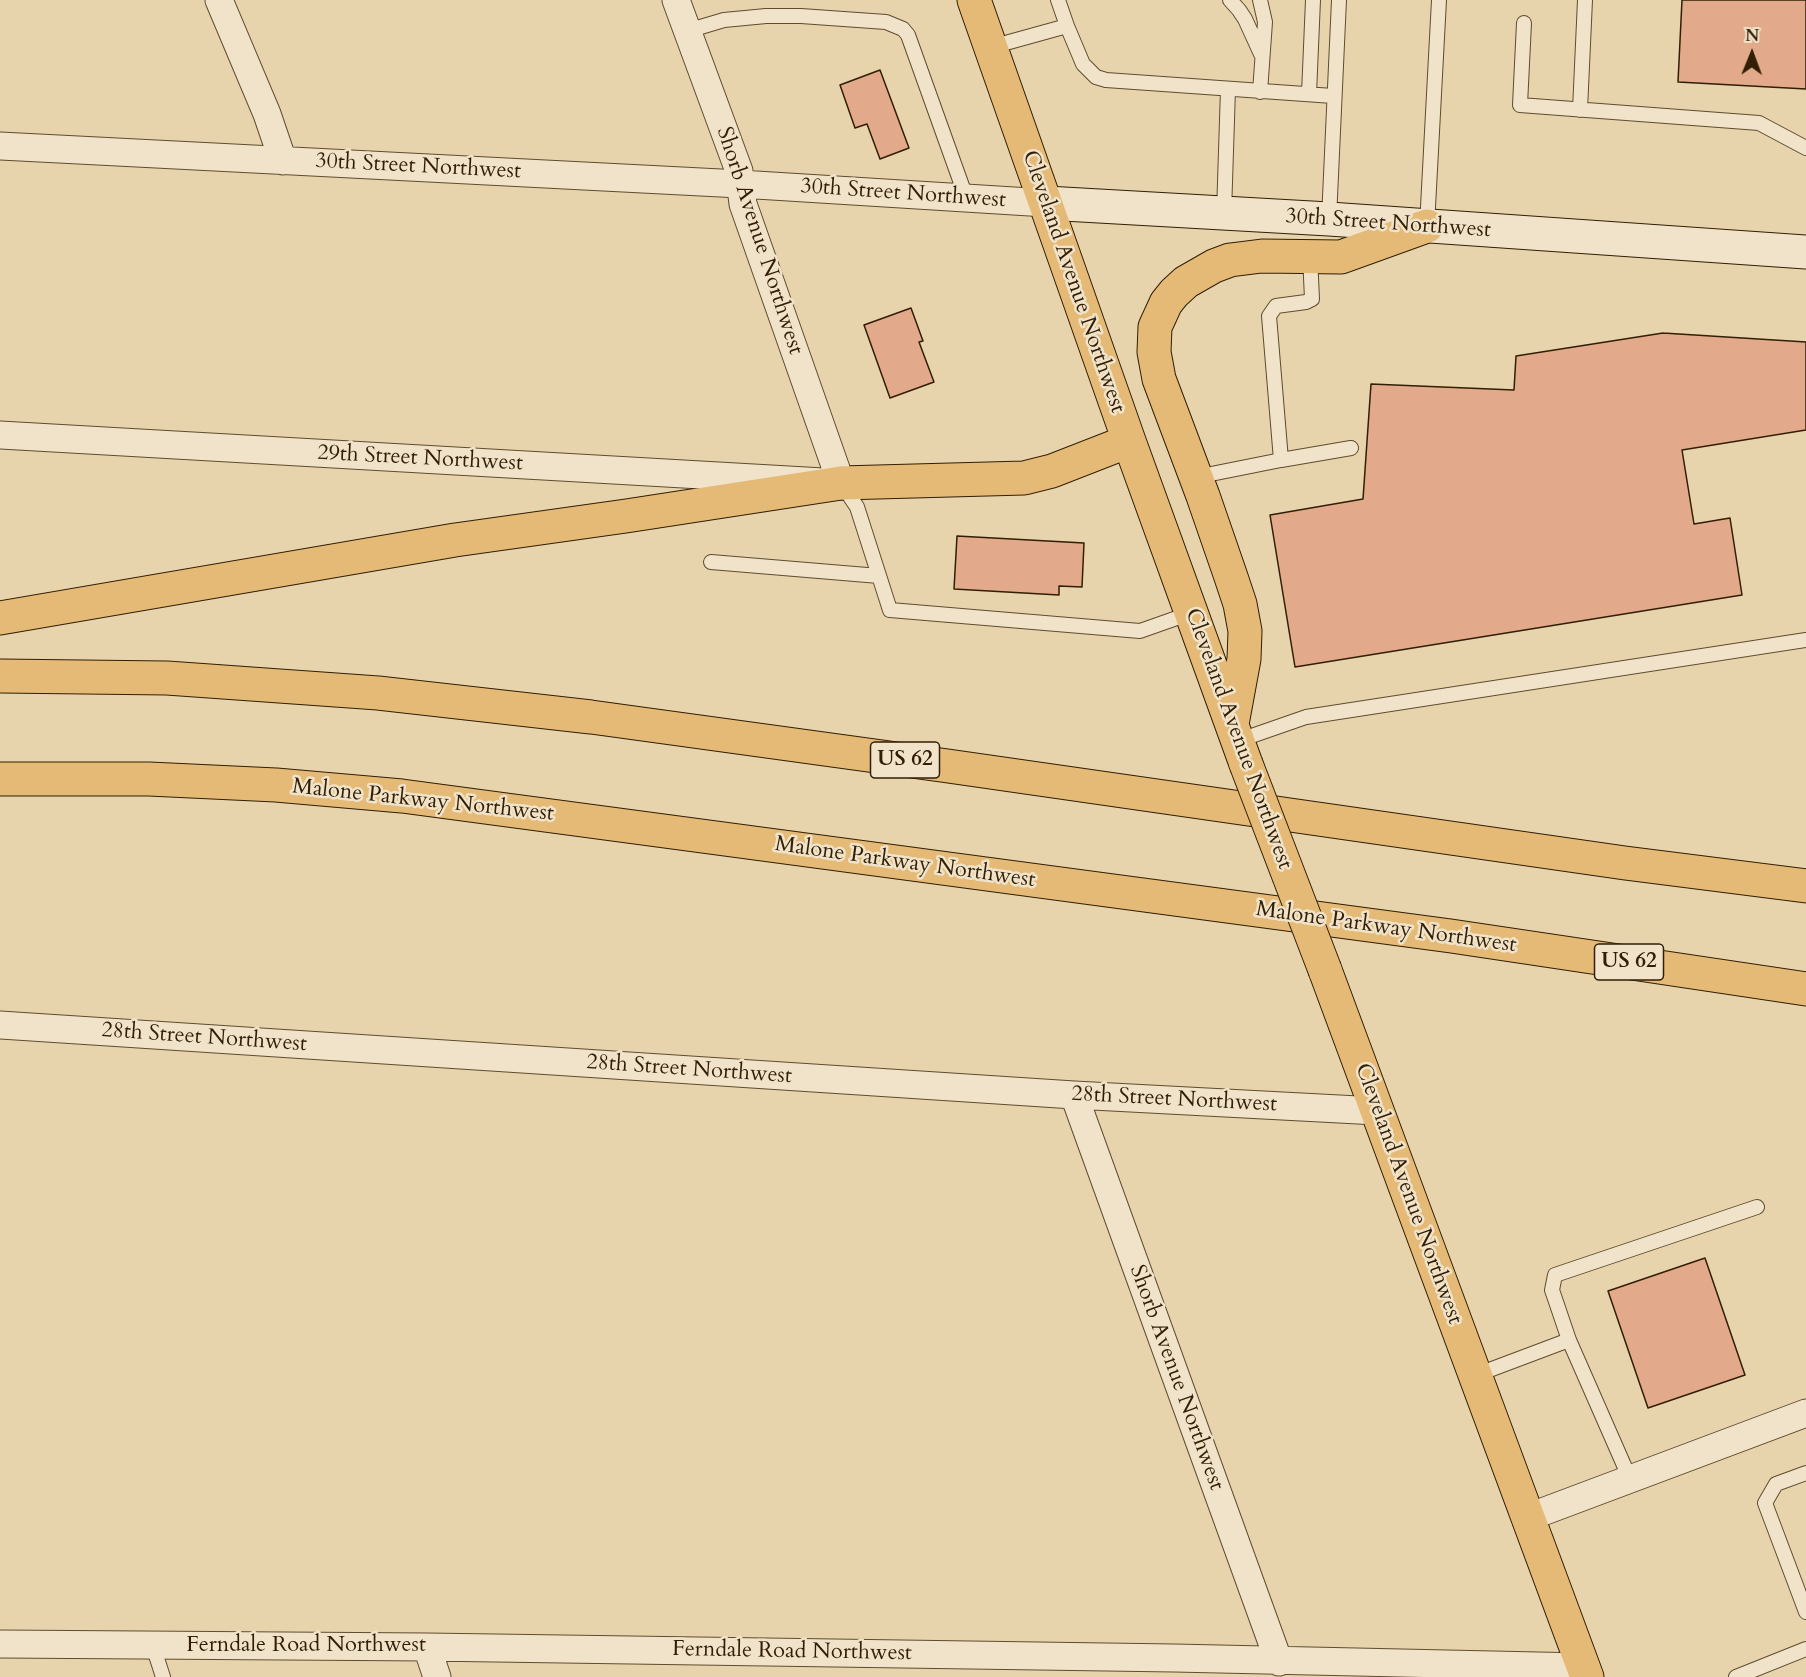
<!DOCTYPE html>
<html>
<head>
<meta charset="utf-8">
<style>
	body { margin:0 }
	#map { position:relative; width:1806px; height:1677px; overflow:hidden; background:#e8d4ac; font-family:Cardo,serif }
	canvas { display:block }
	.north { position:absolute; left:1722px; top:24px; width:60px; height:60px; -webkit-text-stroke:4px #f0e3c9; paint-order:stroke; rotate:1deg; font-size:16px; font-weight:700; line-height:24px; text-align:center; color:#311e04 }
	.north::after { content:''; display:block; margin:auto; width:21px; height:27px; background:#311e04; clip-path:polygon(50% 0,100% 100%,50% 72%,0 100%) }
</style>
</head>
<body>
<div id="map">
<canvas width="1806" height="1677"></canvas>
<div class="north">N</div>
</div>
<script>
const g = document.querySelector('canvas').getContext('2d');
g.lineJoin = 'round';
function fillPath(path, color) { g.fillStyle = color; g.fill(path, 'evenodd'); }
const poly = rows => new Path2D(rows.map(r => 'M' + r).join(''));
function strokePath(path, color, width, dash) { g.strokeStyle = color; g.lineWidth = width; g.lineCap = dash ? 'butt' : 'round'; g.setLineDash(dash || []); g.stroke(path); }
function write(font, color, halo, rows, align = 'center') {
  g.font = font + ' Cardo,serif'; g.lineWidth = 5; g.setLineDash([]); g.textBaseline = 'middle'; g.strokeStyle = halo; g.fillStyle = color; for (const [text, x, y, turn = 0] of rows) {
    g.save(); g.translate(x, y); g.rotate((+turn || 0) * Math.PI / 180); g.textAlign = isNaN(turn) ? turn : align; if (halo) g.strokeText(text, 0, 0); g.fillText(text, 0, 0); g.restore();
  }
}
const building = poly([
	[1682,0,1806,0,1806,89,1678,82,1682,0],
	[880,70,909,148,880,159,867,124,855,128,840,85,880,70],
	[911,308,923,341,919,342,934,382,890,398,864,325,911,308],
	[1663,333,1806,342,1806,430,1682,450,1694,524,1730,518,1742,595,1295,667,1270,515,1363,499,1371,384,1514,390,1516,356,1663,333],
	[957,536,1084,543,1082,587,1059,586,1059,595,954,589,957,536],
	[1705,1258,1745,1375,1648,1408,1608,1291,1705,1258]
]);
fillPath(building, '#e2a98a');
strokePath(building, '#311e04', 1.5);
const lane = poly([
	[1058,0,1067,26],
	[1230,0,1239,10,1245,19,1261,54],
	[1260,0,1265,22,1260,92],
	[1524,23,1520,105,1759,123,1806,148],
	[687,31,724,20,766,16,801,16,886,22,903,29,908,35,966,197],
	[991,47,1067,26,1083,64,1096,77,1106,80,1333,96],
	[1309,94,1313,0],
	[1580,110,1585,0],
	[1224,213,1228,89],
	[1329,219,1339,0],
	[1427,226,1439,0],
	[1281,460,1351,448],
	[1196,477,1281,460,1269,316,1276,306,1306,302,1312,299,1310,256],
	[843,486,857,507,890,610,1140,631,1191,613],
	[711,562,879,576],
	[1237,741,1306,717,1806,640],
	[1569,1340,1552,1290,1555,1275,1757,1207],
	[1476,1375,1569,1340,1630,1479],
	[1806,1473,1776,1484,1765,1503,1806,1612],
	[153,1646,163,1677],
	[1736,1677,1806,1649]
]);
const street = poly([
	[219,0,267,114,283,161],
	[0,146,740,184,1046,203],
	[0,435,841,483,743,204,739,171,676,0],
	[0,1025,1074,1095,1377,1111],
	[1074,1095,1279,1662],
	[1529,1517,1806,1413],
	[0,1644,427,1647,1174,1658,1584,1667],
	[427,1647,437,1677]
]);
const secondary = poly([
	[1046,203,1329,219,1806,252]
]);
const primary = poly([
	[974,0,1129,441,1246,764],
	[841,483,1024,478,1052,471,1129,441],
	[1232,724,1244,659,1245,631,1240,604,1231,577,1203,496,1159,379,1154,352,1155,327,1166,303,1174,293,1186,282,1214,266,1230,260,1262,256,1341,257,1427,226],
	[1325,970,1587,1677]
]);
const highway = poly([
	[0,618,455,540,626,516,841,483],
	[0,676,167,678,378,693,591,717,948,766,1625,863,1806,886],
	[0,779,149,779,276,785,402,796,1451,936,1806,989]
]);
strokePath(lane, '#5f4c2e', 16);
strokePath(street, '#5f4c2e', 29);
strokePath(secondary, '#311e04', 35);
strokePath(primary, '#311e04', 35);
strokePath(highway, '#311e04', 35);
strokePath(lane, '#f0e3c9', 14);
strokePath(street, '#f0e3c9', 27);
strokePath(secondary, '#f0e3c9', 33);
strokePath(primary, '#e4ba76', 33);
strokePath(highway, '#e4ba76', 33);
const primaryBridge = poly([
	[1246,764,1325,970]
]);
strokePath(primaryBridge, '#311e04', 35, []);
strokePath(primaryBridge, '#e4ba76', 33);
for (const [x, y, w] of [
	[905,760,69],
	[1629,962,69]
]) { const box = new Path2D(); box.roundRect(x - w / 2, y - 18, w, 36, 4.5); g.fillStyle = '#f0e3c9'; g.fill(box); strokePath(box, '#311e04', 1.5); }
write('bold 21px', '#311e04', null, [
	["US 62",905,760],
	["US 62",1629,962]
]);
write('22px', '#311e04', '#f0e3c9', [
	["30th Street Northwest",418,167,3],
	["30th Street Northwest",903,194,4],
	["30th Street Northwest",1388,224,4],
	["Shorb Avenue Northwest",759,241,72],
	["Cleveland Avenue Northwest",1073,282,71],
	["29th Street Northwest",420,459,3],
	["Cleveland Avenue Northwest",1238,739,70],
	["Malone Parkway Northwest",423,801,6],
	["Malone Parkway Northwest",905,863,8],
	["Malone Parkway Northwest",1386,928,8],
	["28th Street Northwest",204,1038,4],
	["28th Street Northwest",689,1070,4],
	["28th Street Northwest",1174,1100,3],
	["Cleveland Avenue Northwest",1408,1194,70],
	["Shorb Avenue Northwest",1176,1378,70],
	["Ferndale Road Northwest",306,1646],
	["Ferndale Road Northwest",792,1652,1]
]);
</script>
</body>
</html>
